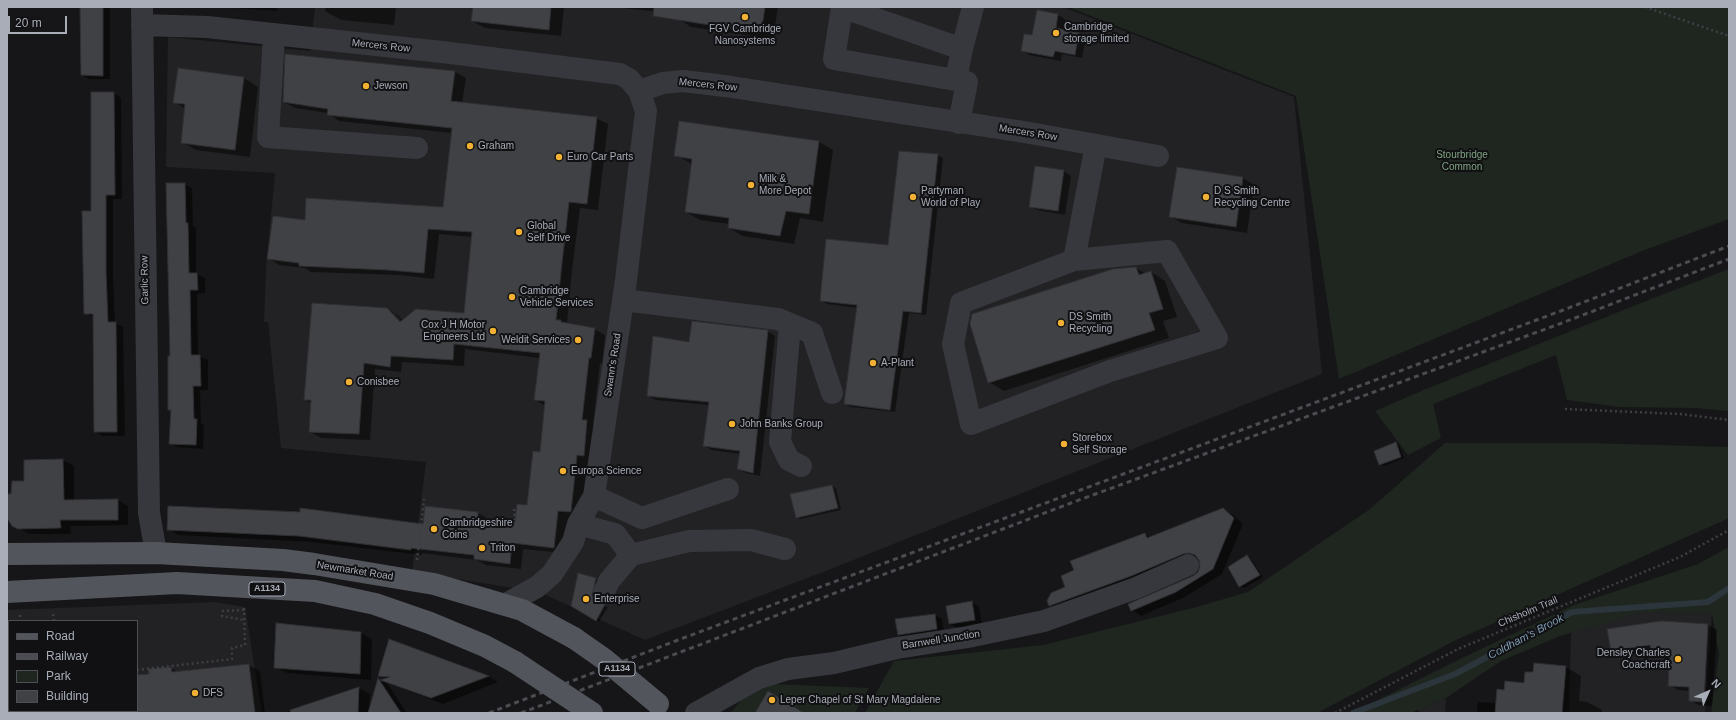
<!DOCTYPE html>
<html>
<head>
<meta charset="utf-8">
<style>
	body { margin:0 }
	#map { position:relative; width:1736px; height:720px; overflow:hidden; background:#161618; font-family:Helvetica,sans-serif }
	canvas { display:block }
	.frame { position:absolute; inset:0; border:8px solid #a8adb8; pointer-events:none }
	.legend { position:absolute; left:8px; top:620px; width:130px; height:92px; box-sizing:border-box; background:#111113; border:1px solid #4d4f55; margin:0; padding:5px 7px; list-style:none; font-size:12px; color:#a8adb8 }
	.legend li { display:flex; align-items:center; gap:8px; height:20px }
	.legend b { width:20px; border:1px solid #4d4f55 }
	.north { position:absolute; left:1688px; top:672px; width:40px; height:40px; -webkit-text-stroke:3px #111113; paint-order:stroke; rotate:45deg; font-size:11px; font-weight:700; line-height:16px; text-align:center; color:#a8adb8 }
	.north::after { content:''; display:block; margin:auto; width:14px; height:18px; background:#a8adb8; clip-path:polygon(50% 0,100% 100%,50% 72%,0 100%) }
	.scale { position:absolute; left:8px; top:16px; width:59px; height:18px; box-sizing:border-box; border:2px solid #a8adb8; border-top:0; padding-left:5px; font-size:12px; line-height:14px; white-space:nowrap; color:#a8adb8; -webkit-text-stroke:3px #111113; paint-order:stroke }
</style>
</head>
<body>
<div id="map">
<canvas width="1736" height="720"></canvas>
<div class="frame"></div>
<ul class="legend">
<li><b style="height:5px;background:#53555c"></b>Road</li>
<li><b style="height:5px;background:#4a4c52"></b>Railway</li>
<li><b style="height:11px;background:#1e261f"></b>Park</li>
<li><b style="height:11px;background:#404145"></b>Building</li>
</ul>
<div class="north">N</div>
<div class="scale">20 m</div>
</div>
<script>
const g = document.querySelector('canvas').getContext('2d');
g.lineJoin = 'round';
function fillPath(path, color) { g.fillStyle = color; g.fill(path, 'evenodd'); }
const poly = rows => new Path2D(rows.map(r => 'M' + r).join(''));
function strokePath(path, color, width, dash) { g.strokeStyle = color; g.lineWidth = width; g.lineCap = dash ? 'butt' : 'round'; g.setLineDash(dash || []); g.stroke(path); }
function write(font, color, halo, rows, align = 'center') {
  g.font = font + ' Helvetica,sans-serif'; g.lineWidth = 4; g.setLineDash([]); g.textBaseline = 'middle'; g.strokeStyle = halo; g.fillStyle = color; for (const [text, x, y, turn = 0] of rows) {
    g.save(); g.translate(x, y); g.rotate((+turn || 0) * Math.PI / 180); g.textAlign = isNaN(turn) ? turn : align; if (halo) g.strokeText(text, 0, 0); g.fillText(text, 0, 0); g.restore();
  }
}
fillPath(poly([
	[315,7,1063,7,1294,97,1322,374,823,572,645,640,539,592,412,572,426,462,281,448,268,322,264,322,266,269,275,173,166,167,168,37,310,51],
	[215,602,245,607,262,713,7,713,7,610],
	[9,621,137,621,137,711,9,711],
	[1583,609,1712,610,1705,713,1569,713,1571,633],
	[1446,698,1445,713,1413,713]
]), '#222225');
fillPath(poly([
	[1068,7,1729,7,1729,219,1642,251,1339,379,1296,96],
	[1729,269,1729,411,1696,408,1620,407,1567,400,1556,355,1433,404,1441,438,1408,455,1375,411,1426,389,1651,299],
	[1445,443,1587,443,1729,447,1729,518,1454,641,1317,713,865,713,894,661,1043,645,1193,608,1248,592,1370,509],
	[1729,547,1729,712,1711,713,1719,654,1712,613,1643,612,1560,636,1501,661,1446,698,1413,713,1352,713,1460,659,1574,605,1698,564],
	[772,684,869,688,855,713,731,713,747,692]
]), '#1e261f');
fillPath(poly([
	[81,7,110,7,110,79,89,79,82,75],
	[219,7,277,7,277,11],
	[326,7,396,7,394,25,341,20,325,11],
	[474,7,564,7,561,36,485,28,472,21],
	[613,7,778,7,773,39,691,27,679,19,680,14],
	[1038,11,1058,15,1065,19,1063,31,1078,34,1086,38,1082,58,1062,54,1061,61,1029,55,1022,50,1033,37],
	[178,70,244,78,258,87,250,157,196,150,182,142,186,109,174,102],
	[455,72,466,78,462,103,596,118,608,124,598,210,580,208,572,270,567,324,594,329,605,335,602,364,600,363,593,425,598,428,581,518,569,517,565,553,523,549,521,569,486,565,477,560,422,553,422,555,311,542,179,535,168,529,424,525,426,507,478,513,489,519,516,523,528,506,541,453,546,406,535,400,540,358,465,349,464,366,402,362,401,372,375,369,370,440,321,438,310,432,311,403,305,400,387,309,398,315,403,321,465,314,473,237,439,234,434,279,400,275,311,272,305,268,279,265,268,258,306,221,444,208,452,133,339,121,328,113,295,108,284,102],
	[391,313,394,313,405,325,403,326],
	[114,93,121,98,122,199,113,199,113,277,115,323,123,327,125,436,102,436,95,431,94,317,85,313,92,212],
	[819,142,833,150,823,222,800,218,794,244,743,236,729,228,729,224,700,220,686,212,692,164,676,155],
	[937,155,943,158,926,315,909,313,895,412,851,407,845,404,858,308,827,304,821,301,889,246],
	[1036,167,1064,171,1071,176,1065,215,1037,210,1030,206],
	[1243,178,1254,185,1247,233,1182,223,1171,217],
	[184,184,192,188,193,226,196,228,196,274,205,278,205,293,197,294,198,356,208,360,208,390,200,390,201,423,204,425,203,449,177,447,170,443,172,411,169,409,172,357],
	[1136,268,1146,274,1151,272,1165,281,1177,317,1163,321,1169,338,1004,391,989,382],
	[768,331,775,336,760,476,746,473,738,469,741,454,711,450,704,445,709,405,656,400,648,396,690,343],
	[1395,443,1399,445,1404,458,1384,466,1380,464],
	[63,460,74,466,74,501,118,500,128,506,128,525,70,526,71,534,29,534,18,528,7,515,7,495,12,495,25,482,25,461],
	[832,486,836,488,841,510,800,519,797,517,792,495],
	[1223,510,1233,515,1243,524,1222,574,1185,597,1141,616,1132,610,1194,577,1199,573,1201,566,1199,557,1059,611,1050,605,1066,588,1145,534,1151,537],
	[1247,556,1250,558,1263,577,1244,588,1240,586],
	[595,579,599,581,595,597,601,605,608,607,599,622,572,605],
	[972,603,979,607,982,624,957,628,950,624],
	[934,615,942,619,944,633,906,639,899,635],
	[1661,622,1708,625,1717,630,1712,706,1698,705,1690,700,1690,691,1678,690,1669,685,1671,657,1661,658,1653,653,1652,651,1620,655,1612,650],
	[277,624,361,633,372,639,371,680,287,673,276,667],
	[389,640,488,676,498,682,443,704,387,683,407,713,285,713,359,688,370,694,369,709,378,680,386,679,380,675],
	[1535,664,1566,667,1581,676,1579,701,1587,702,1602,710,1602,713,1474,713,1477,713,1478,702,1496,703,1505,691,1525,684,1534,673],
	[249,665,260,671,265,713,94,713,94,711,137,711,137,676,150,675,170,668,178,672],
	[1417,710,1422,713,1412,713]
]), '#0007');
strokePath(poly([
	[1353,713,1455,674,1572,612,1708,602,1729,588]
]), '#2c353c', 6);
const building = poly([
	[80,7,103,7,103,76,81,75,80,7],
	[473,7,551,7,549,30,471,21,473,7],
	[654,7,765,7,761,33,653,16,654,7],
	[1037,10,1058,14,1056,28,1079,33,1075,55,1055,51,1053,57,1021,51,1024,34,1032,35,1037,10],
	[285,54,455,71,451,101,597,117,587,204,569,202,562,263,556,320,561,320,561,322,595,328,591,358,589,358,582,420,587,420,584,456,577,455,571,511,570,512,558,511,554,548,512,543,510,564,474,559,474,555,411,548,411,550,299,536,167,530,168,506,300,512,300,508,423,524,425,506,478,512,478,518,515,522,517,504,527,505,533,451,540,452,545,401,534,400,540,353,454,344,453,360,391,356,390,367,364,363,359,434,309,432,311,400,304,400,312,303,387,308,400,322,416,309,464,313,472,232,428,229,424,273,388,270,299,266,299,263,267,259,273,216,305,220,306,198,443,207,452,128,327,115,328,109,283,102,285,54],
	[178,68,244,77,235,150,181,143,185,104,173,103,178,68],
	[91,92,114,92,115,195,106,195,106,272,108,322,116,322,117,432,94,432,93,314,84,314,82,211,91,211,91,92],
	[679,121,819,141,809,214,786,211,780,236,728,228,729,218,685,212,692,159,674,156,679,121],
	[899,151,938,154,921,313,903,311,890,410,844,404,857,305,820,301,826,239,888,245,899,151],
	[1035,166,1064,170,1058,211,1029,207,1035,166],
	[1177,167,1243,177,1236,227,1169,217,1177,167],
	[166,183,185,183,186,223,188,223,189,273,197,273,198,290,190,290,191,355,200,355,201,386,193,386,194,419,197,419,196,445,169,444,171,410,168,410,168,356,170,356,166,183],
	[1136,267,1139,275,1151,271,1163,309,1149,313,1155,330,988,383,970,324,972,314,1113,269,1136,267],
	[692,321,768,330,753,473,737,469,740,451,703,446,709,402,647,396,653,336,689,342,692,321],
	[1396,442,1401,457,1379,465,1374,451,1396,442],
	[63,459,64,500,118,499,118,520,60,520,61,528,18,529,12,526,7,518,7,494,11,494,12,481,24,481,24,460,63,459],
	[832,485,838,508,796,518,790,494,832,485],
	[1223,508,1234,518,1213,569,1176,592,1131,611,1128,604,1193,576,1198,572,1200,566,1199,560,1195,555,1189,553,1183,554,1131,576,1049,606,1047,601,1051,593,1065,587,1061,576,1074,570,1070,561,1145,533,1147,538,1223,508],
	[1247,555,1260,575,1239,587,1228,567,1247,555],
	[578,573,596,578,592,595,598,603,605,604,596,621,571,606,578,573],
	[972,601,975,620,949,624,946,606,972,601],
	[935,614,937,629,898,635,895,619,935,614],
	[1661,621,1708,624,1704,702,1689,701,1689,687,1668,686,1670,651,1652,654,1650,645,1611,651,1607,629,1661,621],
	[276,623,361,632,360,674,274,668,276,623],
	[389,639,489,676,431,698,380,680,390,677,378,676,389,639],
	[1534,663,1566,666,1562,713,1495,713,1497,689,1504,690,1505,681,1524,683,1525,672,1533,672,1534,663],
	[249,664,255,713,137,713,137,675,149,674,148,669,171,667,172,672,249,664],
	[378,678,401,713,368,713,378,678],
	[359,687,358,713,291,713,290,710,359,687],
	[768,691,804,713,755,713,768,691]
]);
fillPath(building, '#404145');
strokePath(building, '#303034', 1);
strokePath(poly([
	[1645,7,1729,36],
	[1565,409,1680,414,1729,420],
	[514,509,515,520],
	[417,560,424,499],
	[244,610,223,611,222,616,244,620],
	[53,614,54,621],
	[20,615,20,621],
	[7,670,9,666],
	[137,670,232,659,232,648,245,645,244,606],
	[1335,713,1458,649,1680,557,1729,530]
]), '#3d3f44', 2.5, [2, 3]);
strokePath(poly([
	[142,7,149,513,156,553],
	[842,7,834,59,967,82,959,123],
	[842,7,962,49,956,80],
	[142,25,207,27,442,52,620,74,629,79,639,91,646,111,626,280,594,496,578,524,573,542,552,574,537,587,506,604],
	[274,35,268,137,417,148],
	[962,49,973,7],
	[639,91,663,83,683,81,725,86,1024,132,1158,156],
	[1074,260,1167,251,1217,338,1110,371,971,424,953,344,961,303,1074,260,1096,145],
	[623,300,778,319,812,333,832,393],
	[790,324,780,442,789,460,801,466],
	[594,496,642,518,728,489],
	[578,524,615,534,631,555,609,581,604,592],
	[631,555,689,541,751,540,785,549],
	[696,713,759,678,788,669,834,663,897,648,968,637,1044,621,1136,588,1188,565]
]), '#37383d', 22);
strokePath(poly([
	[7,554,156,553,283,560,314,564,434,584,522,610,574,638],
	[7,592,177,583,315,591,375,604,430,623,485,646,515,662]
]), '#53555c', 22);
strokePath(poly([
	[489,713,678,640,1558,312,1729,246],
	[521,713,1071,503,1562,323,1729,259]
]), '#4a4c52', 3, [5, 4]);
strokePath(poly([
	[574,638,604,659,658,704],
	[515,662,592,713]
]), '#53555c', 22);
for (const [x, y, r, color] of [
	[745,17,4,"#f2b134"],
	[1056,33,4,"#f2b134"],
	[366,86,4,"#f2b134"],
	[470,146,4,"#f2b134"],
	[559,157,4,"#f2b134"],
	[751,185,4,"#f2b134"],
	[913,197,4,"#f2b134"],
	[1206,197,4,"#f2b134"],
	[519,232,4,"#f2b134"],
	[512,297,4,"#f2b134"],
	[1061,323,4,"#f2b134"],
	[493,331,4,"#f2b134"],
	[578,340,4,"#f2b134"],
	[873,363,4,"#f2b134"],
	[349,382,4,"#f2b134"],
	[732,424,4,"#f2b134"],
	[1064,444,4,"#f2b134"],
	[563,471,4,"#f2b134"],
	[434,529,4,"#f2b134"],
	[482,548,4,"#f2b134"],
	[586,599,4,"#f2b134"],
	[1678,659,4,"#f2b134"],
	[195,693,4,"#f2b134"],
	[772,700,4,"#f2b134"]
]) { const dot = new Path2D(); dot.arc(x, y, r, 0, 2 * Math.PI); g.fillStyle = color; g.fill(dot); strokePath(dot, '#111113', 1.5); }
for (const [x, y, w] of [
	[267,589,36],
	[617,669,36]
]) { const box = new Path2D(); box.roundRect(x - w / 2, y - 7, w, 14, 3); g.fillStyle = '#111113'; g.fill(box); strokePath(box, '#a8adb8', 1); }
write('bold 9px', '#a8adb8', null, [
	["A1134",267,589],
	["A1134",617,669]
]);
write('10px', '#a8adb8', '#111113', [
	["Cambridge",1064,27],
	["storage limited",1064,39],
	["FGV Cambridge",745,29,"center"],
	["Nanosystems",745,41,"center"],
	["Jewson",374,86],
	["Graham",478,146],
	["Euro Car Parts",567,157],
	["Milk &",759,179],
	["More Depot",759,191],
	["Partyman",921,191],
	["World of Play",921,203],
	["D S Smith",1214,191],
	["Recycling Centre",1214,203],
	["Global",527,226],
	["Self Drive",527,238],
	["Cambridge",520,291],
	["Vehicle Services",520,303],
	["DS Smith",1069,317],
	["Recycling",1069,329],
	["Cox J H Motor",485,325,"right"],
	["Engineers Ltd",485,337,"right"],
	["Weldit Services",570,340,"right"],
	["A-Plant",881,363],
	["Conisbee",357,382],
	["John Banks Group",740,424],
	["Storebox",1072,438],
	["Self Storage",1072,450],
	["Europa Science",571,471],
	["Cambridgeshire",442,523],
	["Coins",442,535],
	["Triton",490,548],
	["Enterprise",594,599],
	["Densley Charles",1670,653,"right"],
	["Coachcraft",1670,665,"right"],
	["DFS",203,693],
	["Leper Chapel of St Mary Magdalene",780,700]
], 'left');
write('10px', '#a8adb8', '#111113', [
	["Mercers Row",381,46,6],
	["Mercers Row",708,85,6],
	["Mercers Row",1028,133,9],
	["Garlic Row",145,280,-91],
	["Swann's Road",613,365,-81],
	["Newmarket Road",355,571,9],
	["Chisholm Trail",1528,612,-23],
	["Barnwell Junction",941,640,-9]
]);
write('10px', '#7fa381', '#111113', [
	["Stourbridge",1462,155],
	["Common",1462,167]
]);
write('italic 11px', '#7f9bb3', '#111113', [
	["Coldham's Brook",1526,637,-28]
]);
</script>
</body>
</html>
